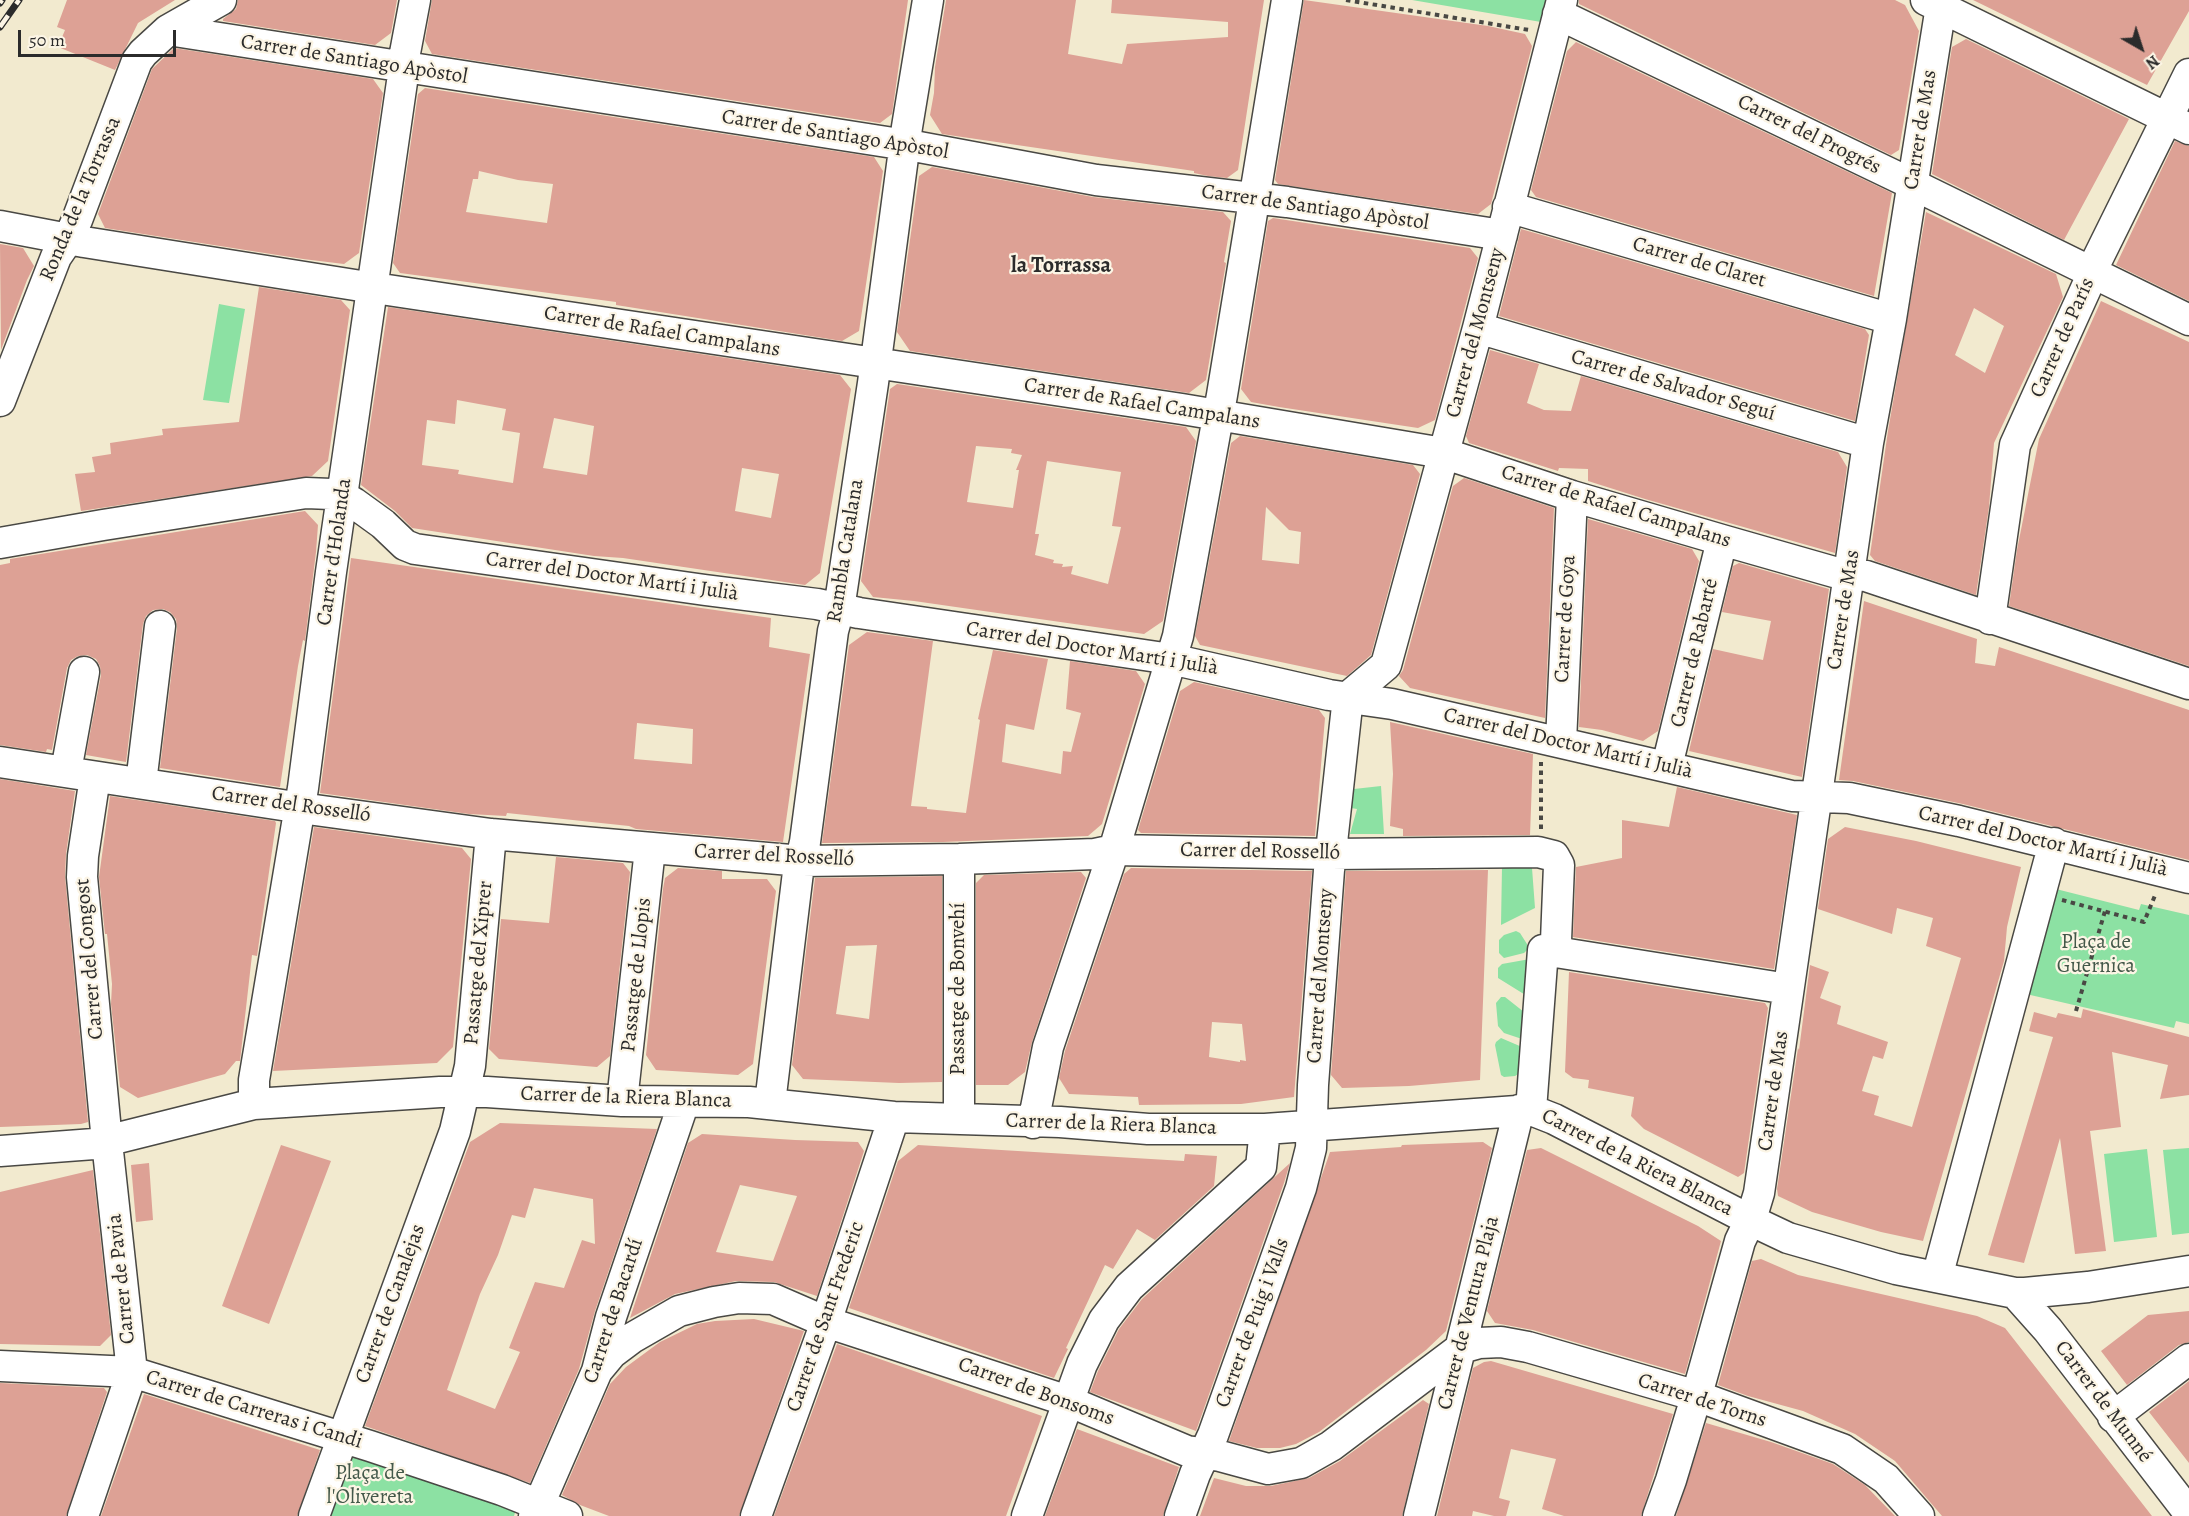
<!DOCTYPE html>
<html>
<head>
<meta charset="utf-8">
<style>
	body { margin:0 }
	#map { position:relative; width:2189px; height:1516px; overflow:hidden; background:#f2eacf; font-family:Alegreya,serif }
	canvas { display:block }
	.north { position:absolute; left:2111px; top:18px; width:60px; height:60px; -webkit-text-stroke:4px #fcf5e5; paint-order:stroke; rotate:141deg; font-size:16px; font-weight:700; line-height:24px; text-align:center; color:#2b2b2b }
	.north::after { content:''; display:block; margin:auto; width:21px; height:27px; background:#2b2b2b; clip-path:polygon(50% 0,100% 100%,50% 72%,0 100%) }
	.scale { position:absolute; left:18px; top:30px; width:158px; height:27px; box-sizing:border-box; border:3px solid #2b2b2b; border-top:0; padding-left:8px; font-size:18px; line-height:21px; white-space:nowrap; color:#2b2b2b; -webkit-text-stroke:4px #fcf5e5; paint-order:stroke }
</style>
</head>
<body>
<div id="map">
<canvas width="2189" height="1516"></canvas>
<div class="north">N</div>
<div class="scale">50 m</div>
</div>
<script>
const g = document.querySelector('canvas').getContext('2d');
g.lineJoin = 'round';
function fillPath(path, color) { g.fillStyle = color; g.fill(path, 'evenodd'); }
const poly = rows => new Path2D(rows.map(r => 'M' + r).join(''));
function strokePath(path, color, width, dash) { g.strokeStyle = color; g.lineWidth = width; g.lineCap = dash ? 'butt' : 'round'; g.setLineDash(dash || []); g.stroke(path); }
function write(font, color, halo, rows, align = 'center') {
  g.font = font + ' Alegreya,serif'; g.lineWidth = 4.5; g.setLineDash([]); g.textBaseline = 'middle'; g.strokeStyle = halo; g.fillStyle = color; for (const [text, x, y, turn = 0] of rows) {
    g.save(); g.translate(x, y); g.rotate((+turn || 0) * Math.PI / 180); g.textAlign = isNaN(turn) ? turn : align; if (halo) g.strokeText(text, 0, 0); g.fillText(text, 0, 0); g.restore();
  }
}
fillPath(poly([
	[1412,0,1546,0,1541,22],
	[219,304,245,309,229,403,203,400],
	[1381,786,1384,834,1350,834,1357,809,1351,808,1354,789],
	[1502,867,1532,868,1535,908,1501,925],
	[2052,888,2139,910,2141,904,2189,915,2189,1024,2176,1021,2174,1028,2026,994],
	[1516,931,1520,933,1527,944,1527,950,1524,953,1504,958,1499,953,1499,940,1504,935],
	[1530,959,1527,996,1498,978,1498,968,1502,964],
	[1501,997,1505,997,1524,1012,1522,1039,1504,1033,1498,1026,1496,1003],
	[1501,1038,1522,1047,1520,1073,1515,1076,1504,1077,1501,1075,1495,1045,1496,1042],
	[2189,1148,2189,1233,2172,1235,2163,1150],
	[2147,1149,2157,1237,2114,1242,2104,1154],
	[351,1446,517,1506,514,1516,326,1516]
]), '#8ce1a3');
fillPath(poly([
	[67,0,175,0,138,23,115,70,58,47,65,30,57,27],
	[238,0,397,0,391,33,375,45,223,21,223,19,236,9],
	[432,0,908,0,892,114,880,123,432,54,425,41],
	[946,0,1076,0,1068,54,1122,64,1127,44,1228,37,1228,22,1111,13,1112,0,1264,0,1238,170,1227,178,1208,176,1194,173,1194,171,942,134,930,115,934,93,935,67],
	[1304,0,1488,26,1525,34,1532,46,1491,204,1478,214,1278,184,1275,180],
	[1579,0,1895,0,1905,5,1919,31,1899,150,1891,155,1579,4],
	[1973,0,2189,0,2189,11,2147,85],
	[1966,39,2129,119,2064,240,1932,174,1952,47],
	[1576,42,1892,193,1874,296,1536,197,1531,190,1567,51],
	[174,48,373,79,383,93,359,253,344,264,303,259,105,228,98,214,152,69],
	[425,88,874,157,883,171,859,331,842,341,616,305,616,302,400,273,393,263,418,94],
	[479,171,518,180,553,184,547,223,466,212,473,179,478,179],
	[2175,141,2189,146,2189,301,2116,265],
	[932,167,1093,197,1223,212,1231,221,1224,262,1226,263,1206,380,1189,393,910,351,897,332,919,176],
	[1926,212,2056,274,2063,297,1994,443,1989,507,1976,595,1875,561,1870,555,1888,431],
	[1974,308,2004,326,1985,373,1955,355],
	[1273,218,1470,248,1478,258,1435,420,1418,428,1279,407,1251,402,1241,389,1268,221],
	[1521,229,1865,329,1869,335,1855,421,1499,316],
	[0,244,23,248,34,266,27,280,1,350],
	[259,287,341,300,350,310,328,461,312,476,81,511,75,474,95,472,92,457,111,454,110,443,163,435,162,429,239,422],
	[2101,301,2189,342,2189,666,2009,606,2017,550,2039,439],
	[388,307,840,375,851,389,820,573,805,585,623,558,594,556,412,528,395,511,361,485],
	[457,400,506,409,502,430,520,433,513,483,458,474,459,470,422,465,427,420,455,424],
	[554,418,594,426,587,475,543,468],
	[742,468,779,474,771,518,735,511],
	[1490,350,1539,364,1527,403,1544,410,1571,411,1581,376,1838,452,1847,467,1835,553,1645,499,1588,481,1588,469,1559,468,1558,471,1469,443,1466,436],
	[897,384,1186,427,1196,441,1163,621,1144,634,914,601,873,597,861,581,890,389],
	[976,446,1012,449,1011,453,1022,455,1016,470,1019,470,1013,508,967,502],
	[1047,461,1121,472,1112,526,1121,527,1108,584,1071,574,1073,566,1062,567,1063,564,1053,563,1054,560,1035,555,1039,534,1035,534],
	[1240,436,1413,465,1420,474,1371,655,1347,676,1200,645,1195,636,1231,443],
	[1266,507,1289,530,1301,532,1299,564,1262,560],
	[1464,478,1554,508,1545,718,1410,688,1399,676,1403,670,1453,486],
	[305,511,318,525,316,552,305,641,303,640,298,666,280,787,160,768,177,628,176,619,170,612,163,609,153,610,146,616,143,624,126,762,86,755,101,675,100,666,96,659,87,655,78,656,71,660,67,668,52,750,47,749,46,752,0,745,0,565,10,563,10,559],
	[1588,519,1692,549,1699,561,1658,731,1643,741,1602,730,1579,727],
	[351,558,771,618,769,647,810,654,783,842,636,829,629,826,507,813,506,816,469,814,320,793],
	[637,723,693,729,692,764,634,759],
	[1739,563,1829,589,1802,777,1689,751,1713,649,1763,660,1771,621,1722,612,1733,566],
	[1864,601,1977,639,1975,663,1995,666,1999,647,2189,710,2189,860,1963,804,1853,781,1839,780],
	[867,632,933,641,911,806,927,807,927,809,966,813,980,720,978,719,993,650,1048,659,1034,730,1006,724,1002,762,1061,774,1063,751,1071,752,1081,713,1066,709,1070,661,1136,671,1145,684,1102,824,1088,836,943,842,822,843,849,645],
	[1194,682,1319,710,1325,718,1315,836,1141,833,1138,830,1180,691],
	[1390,722,1533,754,1530,835,1403,836,1403,829,1390,826,1393,774],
	[0,779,75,791,66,854,65,876,88,1122,81,1124,0,1127],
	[1677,787,1797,815,1774,969,1573,937,1576,867,1622,858,1622,820,1669,827],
	[110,796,275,821,276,823,257,956,252,955,240,1061,236,1061,225,1074,138,1098,120,1087,111,1004,112,984,107,934,105,934,99,877],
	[314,827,462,848,471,859,453,1047,437,1063,273,1071],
	[1845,827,1916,841,2021,867,2007,927,2004,961,1923,1241,1881,1232,1812,1212,1778,1196,1777,1189,1798,1048,1799,1050,1810,965,1829,972,1820,998,1841,1006,1837,1024,1888,1042,1883,1059,1873,1056,1862,1091,1879,1096,1874,1115,1912,1127,1961,958,1926,946,1933,918,1897,908,1892,934,1818,909,1828,839],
	[556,857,623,863,630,872,610,1056,597,1067,499,1059,489,1049,501,919,549,923],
	[678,868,722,871,722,879,767,879,776,891,753,1064,738,1075,656,1070,646,1055,663,889,665,878],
	[1131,868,1312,871,1294,1097,1241,1104,1139,1105,1138,1097,1069,1094,1059,1078,1065,1051,1124,874],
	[1212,1022,1242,1024,1246,1061,1240,1060,1240,1062,1209,1057],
	[1488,870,1480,1080,1409,1086,1342,1088,1331,1075,1346,871],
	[1081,872,1086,878,1032,1042,1025,1072,1008,1085,976,1085,976,883,984,875],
	[942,876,942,1082,899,1083,803,1079,792,1065,815,878],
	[877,945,869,1019,836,1014,846,946],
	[1569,972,1765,1003,1768,1008,1744,1173,1738,1177,1644,1129,1631,1116,1634,1097,1588,1088,1589,1080,1573,1078,1565,1072],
	[2083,1009,2189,1037,2189,1095,2160,1099,2168,1065,2112,1052,2121,1127,2090,1131,2106,1251,2075,1254,2060,1138,2024,1263,1988,1255,2053,1037,2029,1031,2034,1012,2056,1018,2058,1013,2081,1018],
	[500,1123,657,1129,595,1311,579,1369,530,1483,365,1426,470,1142],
	[534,1188,593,1199,595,1244,582,1240,564,1288,535,1282,509,1348,520,1352,495,1409,447,1390,480,1294,498,1255,512,1215,525,1218],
	[702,1134,795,1140,858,1142,864,1151,817,1296,774,1282,736,1281,675,1294,630,1318,688,1143],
	[740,1185,797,1196,773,1261,716,1252],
	[1483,1142,1492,1148,1446,1331,1426,1350,1319,1432,1296,1444,1280,1448,1257,1448,1229,1441,1330,1152,1401,1147,1402,1145],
	[281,1145,331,1161,269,1324,222,1306],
	[918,1145,1184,1161,1185,1154,1217,1156,1214,1186,1155,1240,1137,1229,1113,1269,1105,1265,1066,1348,1068,1349,1054,1378,849,1308,898,1161],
	[1541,1148,1698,1226,1721,1241,1685,1374,1533,1330,1495,1323,1487,1311,1527,1150],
	[149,1163,153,1220,136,1222,131,1165],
	[1290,1163,1284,1183,1196,1431,1090,1392,1098,1371,1119,1329,1142,1299],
	[93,1170,111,1335,100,1346,0,1344,0,1192],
	[1761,1259,1798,1275,1977,1316,2005,1328,2152,1516,1942,1516,1895,1461,1855,1434,1803,1411,1748,1396,1718,1385,1752,1261],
	[2189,1311,2189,1342,2179,1345,2127,1385,2101,1351,2148,1315],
	[754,1319,804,1331,739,1516,609,1516,580,1505,562,1495,610,1384,626,1367,660,1342,697,1324,715,1321],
	[837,1344,1042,1416,1006,1516,774,1516],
	[1491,1361,1673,1414,1641,1516,1564,1516,1542,1509,1556,1459,1511,1449,1499,1498,1510,1501,1506,1516,1494,1516,1473,1511,1472,1516,1437,1516,1473,1368,1484,1362],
	[2189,1381,2189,1463,2149,1412],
	[0,1383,104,1388,107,1392,66,1516,0,1516],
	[144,1394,320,1450,297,1516,101,1516],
	[1423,1400,1429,1404,1402,1516,1200,1516,1214,1478,1246,1486,1271,1486,1309,1478,1340,1461],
	[1706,1423,1771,1442,1833,1464,1865,1485,1895,1516,1676,1516],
	[1077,1429,1179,1467,1163,1516,1045,1516]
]), '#dda195');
const minor = poly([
	[1926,0,2189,129],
	[1558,14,1912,184,2189,320],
	[168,30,919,147,1096,180,1287,202,1502,235],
	[1508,207,1891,319],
	[0,226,84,242,361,286,1182,409,1443,453,1572,496,1722,540,1834,572,1866,576,2189,684],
	[1478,328,1868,443],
	[0,401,56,257,69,238,77,220,137,61,143,53,168,30,221,0],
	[0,543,103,525,306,493,331,494,344,497,354,503,383,524,405,545,415,549,705,590,817,604,859,613,1171,659,1329,695,1392,704,1792,796,1849,798,1959,821,2189,878],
	[1990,619,2015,445,2088,284,2095,264,2189,74],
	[1561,742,1572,496],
	[0,762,315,810,491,834,802,861,959,859,1095,854,1114,850,1331,854,1538,852,1554,856,1559,865,1556,941,1560,952],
	[1667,766,1722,540],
	[66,771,84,672],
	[141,783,160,626],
	[622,1101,650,849],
	[770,1103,798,872,805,842,833,631,839,609,873,383,907,127,928,0],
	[254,1104,254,1080,303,788,331,572,404,68,405,53,415,0],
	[1531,1110,1543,950,1788,989],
	[959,1119,959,859],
	[1033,1123,1048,1047,1114,850,1178,636,1222,395,1287,0],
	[0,1151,94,1144,254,1104,440,1092,487,1092,622,1101,749,1102,894,1117,1060,1122,1148,1129,1265,1129,1531,1110,1554,1119,1750,1220,1788,1238,1896,1269,2015,1293,2025,1293,2088,1287,2189,1271],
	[1937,1277,2054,843],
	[2015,1293,2048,1330,2189,1513],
	[0,1366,132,1372,370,1446,502,1490,567,1516],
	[597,1371,612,1353,632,1338,679,1311,714,1302,739,1298,773,1299,826,1322,1068,1401,1187,1451,1220,1456,1268,1469,1301,1463,1331,1446,1461,1348,1479,1343,1501,1342,1528,1347,1697,1396,1842,1449,1886,1479,1919,1516],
	[2113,1417,2189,1359],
	[83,1516,132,1372,107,1142,82,877,83,856,95,777],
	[314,1516,455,1131,470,1066,491,834],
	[534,1516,597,1371,611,1317,684,1102],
	[756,1516,826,1322,894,1117],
	[1027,1516,1082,1364,1104,1320,1129,1287,1261,1167,1265,1129],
	[1180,1516,1195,1474,1213,1435,1301,1188,1311,1148,1313,1085,1329,870,1348,697,1386,665,1478,328,1562,0],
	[1419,1516,1519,1110],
	[1658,1516,1671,1480,1700,1384,1740,1241,1752,1216,1759,1193,1868,443,1891,319,1942,0]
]);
strokePath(minor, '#494844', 33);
strokePath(poly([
	[1346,0,1529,30],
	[1541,829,1541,762],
	[2062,900,2144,922,2156,893],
	[2076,1011,2105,911]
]), '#494844', 4, [4.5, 4.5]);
strokePath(minor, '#fff', 30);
const rail = poly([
	[0,3,2,0],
	[0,27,19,0]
]);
strokePath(rail, '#2b2b2b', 7);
strokePath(rail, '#fcf5e5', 4.5, [14]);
write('21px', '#2b2b2b', '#fcf5e5', [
	["Carrer de Santiago Apòstol",354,60,9],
	["Carrer de Mas",1921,130,-81],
	["Carrer de Santiago Apòstol",835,135,9],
	["Carrer del Progrés",1809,135,26],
	["Ronda de la Torrassa",81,199,-67],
	["Carrer de Santiago Apòstol",1315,208,8],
	["Carrer de Claret",1699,263,16],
	["Carrer de Rafael Campalans",662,332,9],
	["Carrer del Montseny",1476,333,-75],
	["Carrer de París",2063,338,-66],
	["Carrer de Salvador Seguí",1673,386,16],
	["Carrer de Rafael Campalans",1142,404,9],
	["Carrer de Rafael Campalans",1616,507,17],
	["Rambla Catalana",846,551,-81],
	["Carrer d'Holanda",335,552,-82],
	["Carrer del Doctor Martí i Julià",612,577,8],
	["Carrer de Mas",1844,610,-81],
	["Carrer de Goya",1566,619,-87],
	["Carrer del Doctor Martí i Julià",1092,649,9],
	["Carrer de Rabarté",1695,653,-77],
	["Carrer del Doctor Martí i Julià",1568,744,13],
	["Carrer del Rosselló",291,805,8],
	["Carrer del Doctor Martí i Julià",2043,842,13],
	["Carrer del Rosselló",1260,852,1],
	["Carrer del Rosselló",774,856,3],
	["Carrer del Congost",90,959,-95],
	["Passatge del Xiprer",479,963,-85],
	["Passatge de Llopis",637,975,-84],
	["Carrer del Montseny",1321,976,-86],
	["Passatge de Bonvehí",959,989,-90],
	["Carrer de Mas",1774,1091,-82],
	["Carrer de la Riera Blanca",626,1098,2],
	["Carrer de la Riera Blanca",1111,1125,2],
	["Carrer de la Riera Blanca",1637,1163,27],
	["Carrer de Pavia",122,1279,-96],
	["Carrer de Canalejas",391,1304,-70],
	["Carrer de Bacardí",614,1311,-72],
	["Carrer de Ventura Plaja",1469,1313,-76],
	["Carrer de Sant Frederic",826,1317,-71],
	["Carrer de Puig i Valls",1253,1323,-70],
	["Carrer de Bonsoms",1036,1392,20],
	["Carrer de Torns",1702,1401,18],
	["Carrer de Munné",2103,1402,53],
	["Carrer de Carreras i Candi",254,1410,17]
]);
write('21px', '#435849', '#fcf5e5', [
	["Plaça de",2096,943],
	["Guernica",2096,967],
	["Plaça de",370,1474],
	["l'Olivereta",370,1498]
]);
write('bold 22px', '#2b2b2b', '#fcf5e5', [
	["la Torrassa",1061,267]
]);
</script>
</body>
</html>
